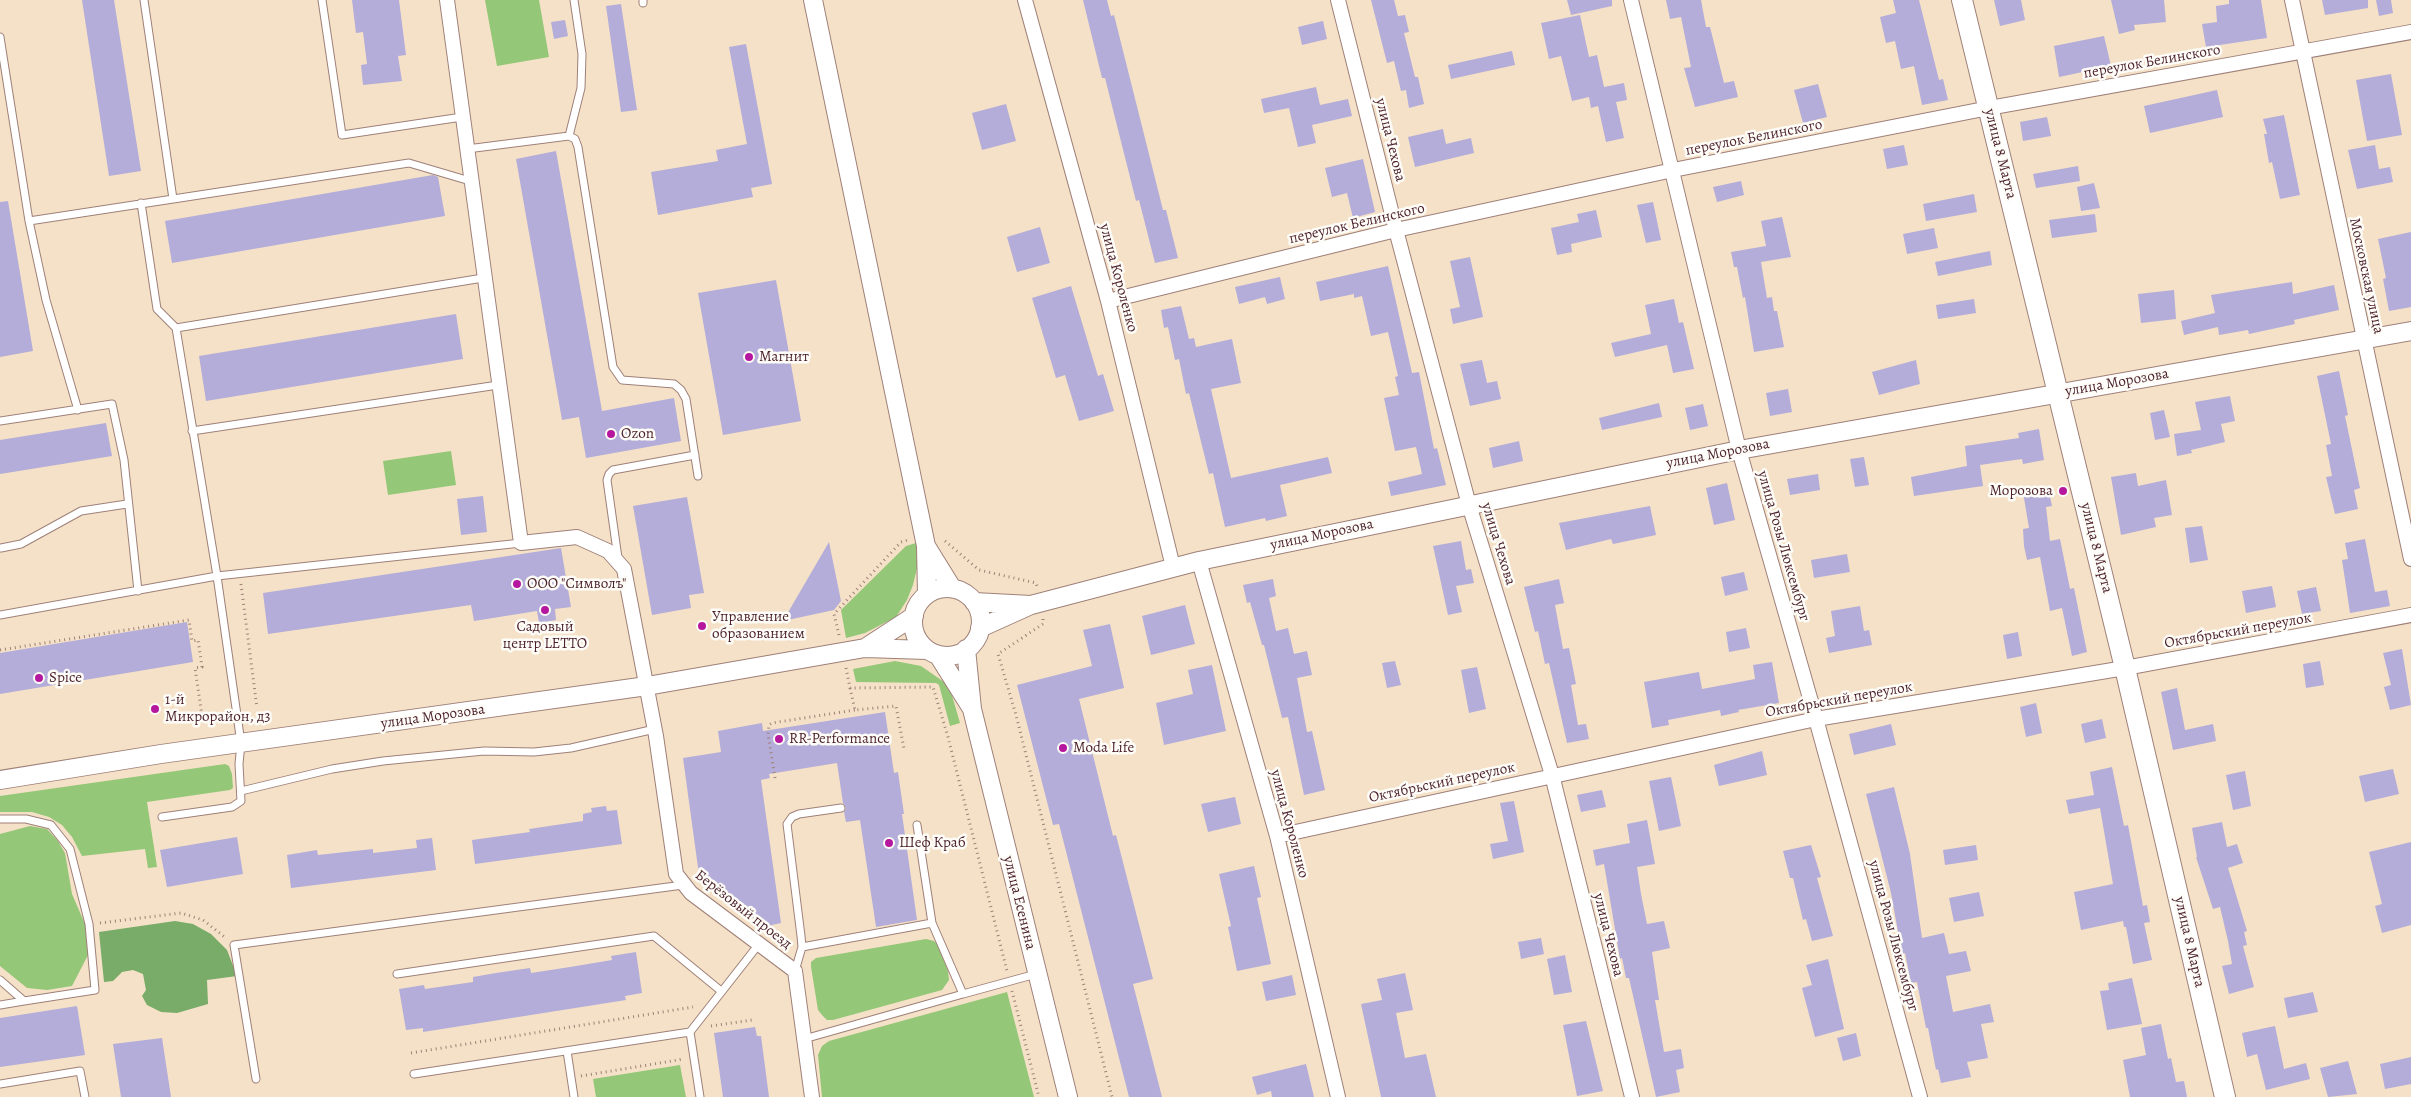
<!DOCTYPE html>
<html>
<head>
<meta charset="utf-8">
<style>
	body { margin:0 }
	canvas { display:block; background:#f4e1c7 }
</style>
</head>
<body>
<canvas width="2411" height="1097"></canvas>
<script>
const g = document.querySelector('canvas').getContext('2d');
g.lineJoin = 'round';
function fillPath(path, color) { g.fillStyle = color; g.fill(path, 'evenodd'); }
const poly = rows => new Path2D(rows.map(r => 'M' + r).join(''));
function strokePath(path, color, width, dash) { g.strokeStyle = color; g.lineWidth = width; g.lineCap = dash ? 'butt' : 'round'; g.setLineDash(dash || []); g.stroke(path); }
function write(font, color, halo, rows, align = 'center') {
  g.font = font + ' Alegreya,serif'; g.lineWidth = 5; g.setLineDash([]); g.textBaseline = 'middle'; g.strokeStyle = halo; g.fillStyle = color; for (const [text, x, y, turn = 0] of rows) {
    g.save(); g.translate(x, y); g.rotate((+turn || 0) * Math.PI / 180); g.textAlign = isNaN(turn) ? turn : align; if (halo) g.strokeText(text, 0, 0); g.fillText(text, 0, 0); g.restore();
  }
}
fillPath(poly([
	[485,0,539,0,549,57,497,66],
	[451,451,456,485,388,495,383,461],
	[916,543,918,564,913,585,907,600,896,617,865,633,846,638,841,610,906,546],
	[895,661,921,666,944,682,951,692,960,723,950,726,939,685,936,683,856,682,853,669],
	[225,764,229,766,232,774,233,788,230,790,147,802,157,867,148,868,145,849,82,856,72,837,62,825,49,817,32,812,0,812,0,796],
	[30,826,47,829,58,841,65,853,72,894,88,931,88,955,72,986,47,990,27,988,0,966,0,834],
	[926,939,934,941,938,945,948,971,949,980,942,990,833,1020,827,1020,822,1015,818,1010,811,967,811,962,816,958],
	[1007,992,1034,1097,822,1097,818,1055,822,1046,829,1041],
	[680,1065,686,1097,596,1097,593,1079]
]), '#95c778');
fillPath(poly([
	[175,921,193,924,211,934,227,950,237,976,207,980,208,1004,177,1013,161,1012,147,1005,142,996,146,990,143,974,133,970,122,972,113,981,104,982,99,932]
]), '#78ac68');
fillPath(poly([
	[82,0,114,0,141,171,109,176],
	[352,0,399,0,406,55,398,56,402,81,363,85,361,65,367,64,363,32,356,33],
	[1083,0,1107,0,1111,16,1114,15,1163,210,1166,210,1178,258,1155,263,1139,200,1136,201,1105,78,1102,78],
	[1371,0,1394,0,1398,16,1405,15,1409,32,1404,33,1415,77,1418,77,1424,104,1409,108,1406,90,1401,91,1394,61,1387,63],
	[1567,0,1612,0,1612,6,1571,15],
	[1666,0,1701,0,1706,27,1710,27,1724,83,1734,81,1738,97,1695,107,1684,68,1691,67,1681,17,1670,19],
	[1893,0,1919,0,1939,80,1943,79,1948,100,1922,105,1914,66,1901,69,1895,41,1886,43,1880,17,1896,13],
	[1994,0,2021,0,2025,20,2000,26],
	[2111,0,2164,0,2166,22,2134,25,2135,30,2119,34],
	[2229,0,2261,0,2267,38,2206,47,2202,24,2217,22,2216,6,2229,4],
	[2322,0,2368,0,2368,8,2325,15],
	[2376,0,2391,0,2393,13,2379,16],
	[621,4,637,110,621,112,606,6],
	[1580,15,1589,57,1597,55,1604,87,1624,83,1627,100,1616,102,1624,138,1606,142,1598,106,1591,108,1589,97,1572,101,1561,56,1549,59,1541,23],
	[565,20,568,36,554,39,551,22],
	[1323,21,1327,39,1302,45,1298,27],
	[2104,36,2111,66,2059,77,2054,46],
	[746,44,772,184,751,188,753,197,658,215,651,172,718,161,716,150,747,144,729,47],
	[1512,51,1515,65,1451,79,1448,65],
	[2391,74,2402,135,2367,141,2356,80],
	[1818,84,1827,117,1803,123,1794,90],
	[1316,87,1320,105,1348,99,1352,116,1312,125,1316,143,1298,147,1289,108,1264,113,1261,99],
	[2217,90,2223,117,2150,133,2144,106],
	[1006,104,1016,141,982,150,972,113],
	[2284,115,2300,195,2280,199,2272,162,2269,163,2264,134,2267,134,2263,119],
	[2047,117,2051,136,2023,141,2020,122],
	[1443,129,1446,144,1471,138,1474,153,1415,167,1408,137],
	[1904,145,1908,165,1887,169,1883,149],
	[2375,145,2379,169,2390,167,2393,182,2357,189,2348,150],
	[556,151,602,411,674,398,681,441,586,458,579,417,562,420,516,159],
	[1363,159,1375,212,1353,218,1347,193,1332,197,1325,168],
	[2078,166,2080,181,2036,188,2033,174],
	[433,175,438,177,445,216,172,263,165,221],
	[1741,181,1744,195,1717,202,1713,187],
	[2094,183,2100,208,2081,211,2077,187],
	[1974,194,1977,212,1926,221,1923,204],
	[8,201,33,351,0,357,0,202],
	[1653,202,1661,240,1646,243,1637,205],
	[1596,210,1602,237,1571,244,1572,252,1557,255,1551,228,1579,222,1577,214],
	[2095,214,2097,232,2052,238,2049,220],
	[1782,217,1791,257,1761,262,1767,298,1772,297,1774,311,1777,311,1784,347,1754,352,1745,297,1743,298,1737,267,1734,267,1731,252,1766,246,1761,221],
	[1040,227,1050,263,1017,272,1007,237],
	[1934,228,1938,248,1907,254,1903,234],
	[2411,232,2411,307,2389,311,2383,279,2386,278,2378,239],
	[1990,251,1992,265,1938,276,1935,262],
	[1470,257,1483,317,1453,324,1450,309,1460,307,1450,261],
	[1388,266,1412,373,1419,372,1434,449,1437,448,1446,485,1391,496,1388,482,1422,474,1416,447,1395,451,1384,398,1399,395,1395,377,1398,376,1388,332,1371,336,1362,296,1354,298,1354,294,1320,301,1316,282],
	[1280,277,1285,299,1267,304,1265,297,1239,304,1235,287],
	[776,280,801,421,723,435,698,293],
	[2292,282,2293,294,2334,285,2339,310,2294,320,2295,324,2249,334,2248,330,2219,335,2218,327,2184,335,2181,321,2215,313,2211,295],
	[1071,286,1098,376,1103,374,1114,411,1079,421,1065,375,1056,378,1032,298],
	[2174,290,2176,319,2141,323,2138,294],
	[1674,299,1679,323,1683,322,1694,369,1673,373,1667,345,1615,357,1611,343,1651,334,1645,305],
	[1974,299,1976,313,1938,319,1936,305],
	[1181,306,1189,339,1194,338,1196,347,1232,339,1241,383,1211,389,1231,478,1328,457,1332,473,1280,485,1287,516,1266,521,1265,518,1225,527,1213,473,1209,474,1189,393,1186,394,1179,359,1175,360,1168,327,1164,328,1161,310],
	[456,314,463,359,206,401,199,356],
	[1482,360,1487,383,1497,381,1501,399,1470,406,1460,364],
	[1916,360,1920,384,1879,395,1872,372],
	[2339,371,2348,415,2345,416,2360,488,2354,490,2358,509,2335,514,2326,477,2332,476,2326,445,2331,444,2317,376],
	[1788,389,1792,412,1770,416,1766,393],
	[2230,396,2235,421,2221,424,2225,442,2191,450,2192,453,2177,456,2174,434,2201,430,2195,402],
	[1659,403,1662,417,1602,430,1599,418],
	[1703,404,1708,426,1690,430,1685,408],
	[2164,410,2170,437,2155,440,2150,413],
	[106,423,112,456,0,474,0,440],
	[2039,429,2044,460,2023,464,2022,459,1980,465,1983,486,1914,496,1911,477,1967,466,1965,446,2019,438,2018,433],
	[1519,441,1523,461,1493,468,1489,448],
	[1864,457,1869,485,1855,487,1850,459],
	[2136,473,2138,486,2166,480,2172,515,2154,518,2156,527,2121,535,2111,477],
	[1818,474,1820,490,1790,495,1787,479],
	[1727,483,1735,520,1714,525,1706,488],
	[2048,487,2052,506,2046,507,2050,541,2060,539,2070,589,2074,588,2087,652,2072,656,2062,608,2050,611,2040,557,2027,560,2024,546,2023,529,2029,528,2023,492],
	[483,496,487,532,461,535,457,499],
	[687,497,704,593,689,595,691,608,652,615,633,506],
	[1650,506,1656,535,1613,544,1611,539,1566,550,1559,523],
	[2202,526,2208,560,2190,563,2185,528],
	[2365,539,2375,592,2387,590,2390,606,2350,613,2342,560,2348,559,2345,543],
	[1461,541,1466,570,1471,569,1474,583,1456,586,1462,612,1448,615,1433,546],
	[829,542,841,601,834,610,783,621],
	[561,548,571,607,555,609,556,620,539,623,537,611,474,621,471,605,268,634,263,593],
	[1847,554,1850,572,1814,578,1811,560],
	[1744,572,1748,590,1725,596,1721,577],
	[1273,579,1276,596,1269,598,1276,631,1288,628,1294,654,1307,651,1312,675,1297,678,1307,732,1312,731,1325,790,1304,795,1288,717,1282,718,1264,645,1262,645,1250,602,1247,603,1243,585],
	[1559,579,1564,603,1555,605,1563,649,1569,648,1576,684,1571,685,1578,725,1586,724,1589,739,1567,743,1549,663,1545,664,1538,631,1535,632,1524,587],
	[2272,586,2276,607,2246,613,2242,591],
	[2316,587,2321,611,2302,614,2297,591],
	[1185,605,1195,644,1151,655,1142,616],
	[1860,606,1864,631,1869,630,1872,645,1829,653,1826,638,1835,636,1831,611],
	[187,622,193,662,0,694,0,653],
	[1110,624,1124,688,1079,699,1113,836,1116,835,1153,979,1133,984,1162,1097,1129,1097,1059,824,1053,825,1017,685,1092,666,1083,630],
	[1746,628,1750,648,1729,652,1726,632],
	[2018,632,2022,656,2007,659,2003,635],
	[2402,649,2411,705,2390,710,2384,687,2391,685,2383,653],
	[1395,661,1401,685,1387,688,1382,663],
	[2320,661,2324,685,2306,688,2303,664],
	[1772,662,1779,703,1738,710,1739,712,1721,716,1720,710,1668,720,1669,725,1652,728,1644,682,1699,672,1702,689,1755,679,1753,665],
	[1212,665,1226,731,1164,745,1156,703,1193,694,1188,670],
	[1477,667,1486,709,1469,713,1461,670],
	[2177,688,2185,730,2213,724,2216,741,2173,750,2161,692],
	[2036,703,2042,733,2026,737,2020,707],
	[885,712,894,773,898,772,904,814,902,814,917,920,876,927,860,820,846,822,844,812,846,808,843,803,837,763,769,774,770,778,761,780,781,923,767,926,728,903,726,893,715,892,710,890,706,881,700,882,683,758,721,752,718,731,762,723,763,731],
	[2102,719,2106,738,2085,743,2081,724],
	[1891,724,1896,745,1854,755,1849,734],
	[1762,751,1767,775,1719,786,1714,765],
	[2112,767,2124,826,2128,825,2143,906,2147,905,2150,922,2144,923,2152,960,2133,964,2126,927,2124,927,2123,921,2081,930,2074,892,2113,884,2100,808,2069,814,2066,800,2094,795,2090,772],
	[2393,769,2399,794,2365,802,2359,776],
	[2245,771,2251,806,2233,810,2226,775],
	[1671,777,1681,826,1659,831,1649,781],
	[1894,787,1910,854,1922,938,1944,933,1949,954,1966,951,1971,971,1946,976,1953,1012,1990,1004,1994,1022,1981,1024,1988,1058,1967,1062,1971,1077,1941,1083,1938,1069,1936,1070,1928,1028,1926,1028,1917,982,1911,983,1905,953,1902,954,1891,893,1866,794],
	[1602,790,1606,807,1581,812,1577,795],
	[1235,797,1241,824,1208,832,1201,804],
	[1514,801,1524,852,1493,859,1490,844,1508,841,1500,803],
	[606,806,607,811,617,810,622,844,475,864,472,840,530,832,529,829,583,821,583,814,592,812,591,808],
	[1647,820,1655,864,1637,867,1641,894,1647,924,1664,921,1670,948,1652,952,1659,1000,1655,1000,1664,1052,1681,1049,1684,1068,1676,1070,1680,1092,1656,1097,1629,978,1626,978,1622,958,1620,959,1604,864,1596,866,1593,850,1630,843,1627,824],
	[2222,822,2227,847,2237,844,2243,863,2228,868,2247,931,2244,932,2247,945,2243,946,2254,987,2229,994,2222,966,2232,964,2228,941,2220,907,2213,909,2196,857,2197,857,2192,828],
	[237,837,243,874,167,887,160,850],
	[432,838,436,870,291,888,287,855,317,850,318,855,373,849,373,853,417,848,416,840],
	[2411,842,2411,925,2382,933,2375,906,2382,904,2369,852],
	[1811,845,1821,877,1817,878,1833,936,1812,941,1806,919,1803,920,1793,878,1790,878,1783,851],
	[1976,845,1978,860,1945,865,1943,850],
	[1254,866,1261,897,1257,898,1271,964,1237,971,1228,927,1231,926,1219,874],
	[1979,892,1984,916,1954,922,1949,898],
	[1541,938,1544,954,1521,959,1518,942],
	[636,952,642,993,625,996,626,1000,423,1032,423,1028,406,1030,399,989,424,985,425,989,473,982,473,977,496,973,530,968,531,973,570,967,612,960,611,956],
	[1565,955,1572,992,1554,995,1547,959],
	[1828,959,1844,1029,1815,1037,1802,988,1812,985,1806,965],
	[1405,973,1413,1010,1396,1013,1405,1058,1426,1054,1436,1097,1381,1097,1361,1004,1382,1000,1377,979],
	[1292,975,1296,995,1266,1001,1262,982],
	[2132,978,2142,1024,2107,1030,2100,991,2109,990,2108,983],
	[2313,992,2318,1012,2288,1018,2284,998],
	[77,1006,85,1055,0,1067,0,1018],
	[1586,1021,1603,1091,1577,1096,1563,1025],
	[2161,1024,2168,1059,2171,1058,2176,1082,2184,1081,2187,1097,2130,1097,2123,1060,2146,1055,2141,1028],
	[2275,1026,2284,1069,2306,1063,2310,1079,2266,1090,2257,1054,2247,1057,2242,1033],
	[755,1027,757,1036,761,1036,769,1097,723,1097,714,1033],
	[1856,1033,1861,1056,1843,1061,1837,1038],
	[162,1038,171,1097,121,1097,113,1044],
	[2411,1057,2411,1084,2385,1089,2380,1064],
	[2348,1061,2357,1094,2328,1097,2320,1068],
	[1306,1064,1314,1097,1272,1097,1271,1091,1257,1095,1252,1077]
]), '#b4add9');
const service = poly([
	[144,0,173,199],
	[322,0,342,135,462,117],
	[643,0,643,3],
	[0,37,29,221,46,300,78,410],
	[569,136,581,88,582,54,574,0],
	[467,149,569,136,575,139,578,147,613,367,622,380,674,384,681,390,686,399,698,476],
	[141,203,157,309,176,328,483,278],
	[29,221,409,163,470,181],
	[0,421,112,404,124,460,138,591],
	[192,431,498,385],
	[1,548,21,544,81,511,127,504],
	[618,558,607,480,609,474,613,470,695,455],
	[0,615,217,576,176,328],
	[241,791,332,769,383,761,484,751,534,752,571,748,655,729],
	[162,817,232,807,241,801,239,764,241,743,217,576,521,543],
	[0,819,26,819,51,825,70,849,89,924,95,990,24,1001,0,980],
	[917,825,932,923],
	[802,947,932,923,963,994,1036,974],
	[795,971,802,947,801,936,787,824,792,817,799,814,841,808],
	[397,974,654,936,721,991],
	[0,1005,24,1001],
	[690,1032,700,1097],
	[804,1039,963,994],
	[567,1051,574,1097],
	[414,1074,690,1032,759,944],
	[256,1079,234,945,683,885],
	[0,1084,80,1071,85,1097]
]);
const minor = poly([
	[447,0,521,543,577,537,608,551,624,569,656,736,676,874,691,893,795,971,812,1097],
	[1025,0,1108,301,1173,567],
	[1338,0,1396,230,1469,505,1552,775,1632,1097],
	[1631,0,1739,450,1816,719,1920,1097],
	[2292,0,2411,559],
	[1108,301,1396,230,1673,170,1989,108,2411,32],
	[1199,561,1277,836,1338,1097],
	[1277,836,1816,719,2125,668,2411,615]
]);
const tertiary = poly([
	[813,0,926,546],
	'913 622a34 34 0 1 1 68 0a34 34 0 1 1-68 0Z',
	[927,594,926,546,952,588],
	[974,602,1031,605,980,628],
	[1031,605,1199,561,1739,450,2411,331],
	[914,616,865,648,927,650],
	[938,655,972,709,966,649],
	[972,709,1068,1097],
	[0,780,161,754,647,686,865,648]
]);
const secondary = poly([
	[1962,0,2125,668,2225,1097]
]);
strokePath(service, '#9f8079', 9);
strokePath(minor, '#9f8079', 16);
strokePath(tertiary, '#9f8079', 20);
strokePath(secondary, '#9f8079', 22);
strokePath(poly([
	[945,541,979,570,1036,583,1037,586],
	[241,584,257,708],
	[1043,619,1043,624,998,654,1016,715,1112,1097],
	[839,635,834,614,901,542,908,540],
	[0,650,189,620,192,641,198,640,202,667,195,668,202,716],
	[846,668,850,688,933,687,948,737,1007,971],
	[850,688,855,710,896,706,904,749],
	[775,778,768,734,769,725,772,723,855,710],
	[100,923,181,913,203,920,226,938],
	[1012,991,1039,1097],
	[711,1026,752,1020],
	[411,1053,693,1007],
	[581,1076,684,1059]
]), '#9f8079', 3, [1, 4]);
strokePath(service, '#fff', 7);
strokePath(minor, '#fff', 14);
strokePath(tertiary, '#fff', 18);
strokePath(secondary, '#fff', 20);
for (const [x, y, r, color] of [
	[749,357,5,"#b5179e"],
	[611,434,5,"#b5179e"],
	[2063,491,5,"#b5179e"],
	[517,584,5,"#b5179e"],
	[545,610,5,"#b5179e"],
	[702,626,5,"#b5179e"],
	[39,678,5,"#b5179e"],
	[155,709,5,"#b5179e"],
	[779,739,5,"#b5179e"],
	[1063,748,5,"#b5179e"],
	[889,843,5,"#b5179e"]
]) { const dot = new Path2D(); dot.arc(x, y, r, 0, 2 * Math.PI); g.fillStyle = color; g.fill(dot); strokePath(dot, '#fdfcf7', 2); }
write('15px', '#4a1f2b', '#fdfcf7', [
	["переулок Белинского",2152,62,-10],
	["переулок Белинского",1754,138,-11],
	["улица Чехова",1390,140,76],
	["улица 8 Марта",2000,154,76],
	["переулок Белинского",1357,224,-13],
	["Московская улица",2366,276,78],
	["улица Короленко",1118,278,75],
	["улица Морозова",2117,383,-10],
	["улица Морозова",1718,454,-11],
	["улица Морозова",1322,535,-12],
	["улица Чехова",1498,544,73],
	["улица Розы Люксембург",1783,546,74],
	["улица 8 Марта",2096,548,76],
	["Октябрьский переулок",2238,631,-10],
	["Октябрьский переулок",1839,700,-10],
	["улица Морозова",433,717,-8],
	["Октябрьский переулок",1442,783,-12],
	["улица Короленко",1289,824,75],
	["улица Есенина",1019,903,76],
	["Берёзовый проезд",743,910,38],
	["улица Чехова",1608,935,76],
	["улица Розы Люксембург",1893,936,75],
	["улица 8 Марта",2189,942,77]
]);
write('15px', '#4a1f2b', '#fdfcf7', [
	["Магнит",759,357],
	["Ozon",621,434],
	["Морозова",2053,491,"right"],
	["ООО \"Символъ\"",527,584],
	["Управление",712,617],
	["образованием",712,634],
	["Садовый",545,627,"center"],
	["центр LETTO",545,644,"center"],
	["Spice",49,678],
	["1-й",165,700],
	["Микрорайон, д3",165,717],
	["RR-Performance",789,739],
	["Moda Life",1073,748],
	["Шеф Краб",899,843]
], 'left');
</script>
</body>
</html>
